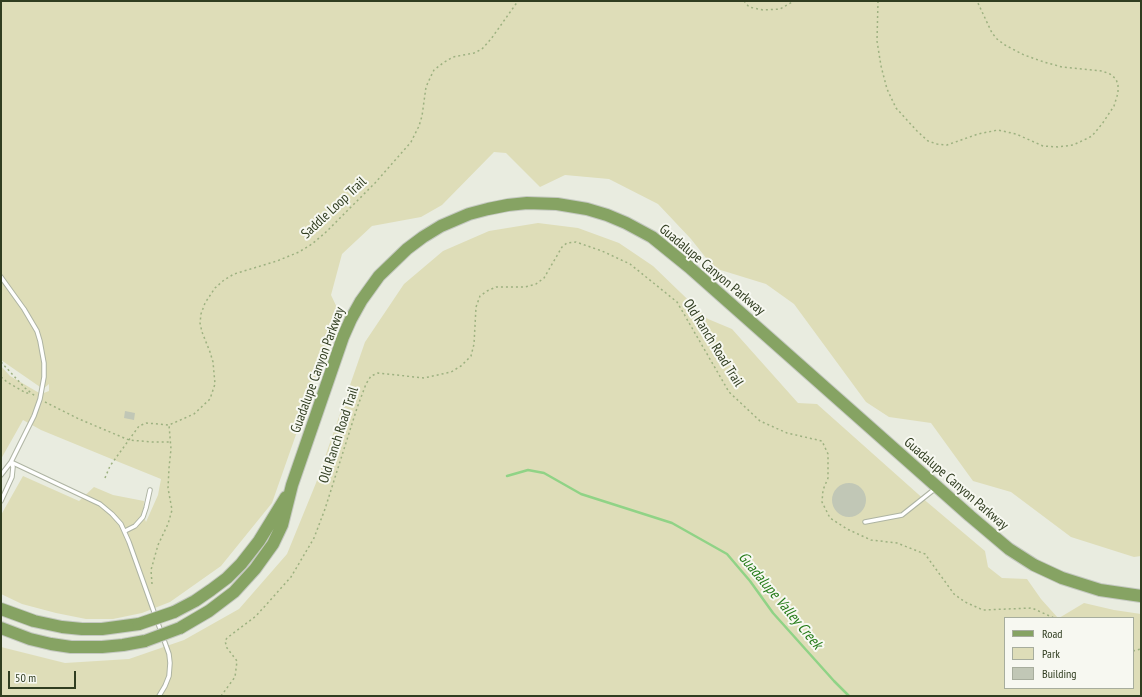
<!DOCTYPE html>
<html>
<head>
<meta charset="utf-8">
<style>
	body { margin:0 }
	#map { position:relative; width:1142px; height:697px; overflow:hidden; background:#e9ece0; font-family:"PT Sans Narrow",sans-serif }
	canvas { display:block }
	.frame { position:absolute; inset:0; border:2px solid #303d20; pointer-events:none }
	.legend { position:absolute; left:1004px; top:617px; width:130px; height:72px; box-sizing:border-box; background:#f7f8f1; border:1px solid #a7ad9d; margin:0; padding:5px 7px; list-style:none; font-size:12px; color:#303d20 }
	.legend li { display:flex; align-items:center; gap:8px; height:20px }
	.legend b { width:20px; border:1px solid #a7ad9d }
	.scale { position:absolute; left:8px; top:671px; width:68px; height:18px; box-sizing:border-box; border:2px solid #303d20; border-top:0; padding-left:5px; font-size:12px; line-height:14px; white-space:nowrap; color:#303d20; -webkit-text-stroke:3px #f7f8f1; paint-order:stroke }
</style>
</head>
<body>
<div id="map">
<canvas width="1142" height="697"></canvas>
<div class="frame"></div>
<ul class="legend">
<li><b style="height:5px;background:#86a363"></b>Road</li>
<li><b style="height:11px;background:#deddb8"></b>Park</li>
<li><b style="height:11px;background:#c1c7b6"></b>Building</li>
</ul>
<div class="scale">50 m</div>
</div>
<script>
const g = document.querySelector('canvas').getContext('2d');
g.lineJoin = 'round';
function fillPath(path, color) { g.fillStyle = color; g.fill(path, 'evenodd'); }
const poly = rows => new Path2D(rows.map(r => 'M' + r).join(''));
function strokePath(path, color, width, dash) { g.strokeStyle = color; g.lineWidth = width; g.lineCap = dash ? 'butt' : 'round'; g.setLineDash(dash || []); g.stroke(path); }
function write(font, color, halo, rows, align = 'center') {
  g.font = font + ' "PT Sans Narrow",sans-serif'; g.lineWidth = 4; g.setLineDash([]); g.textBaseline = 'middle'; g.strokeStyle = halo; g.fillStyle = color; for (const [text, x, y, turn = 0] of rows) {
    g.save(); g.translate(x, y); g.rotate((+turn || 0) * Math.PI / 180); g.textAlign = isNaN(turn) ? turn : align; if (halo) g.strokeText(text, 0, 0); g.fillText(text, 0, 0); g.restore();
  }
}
fillPath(poly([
	[1,1,1141,1,1141,556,1134,557,1071,537,1011,492,973,481,931,423,889,417,866,402,794,304,766,284,714,268,691,239,658,204,609,179,565,175,540,187,506,153,494,152,442,205,421,217,372,226,342,254,331,295,339,312,272,503,221,566,170,602,142,613,113,619,86,619,56,613,22,604,1,594,1,515,23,476,79,501,94,487,113,495,144,501,143,514,146,522,158,495,161,479,114,460,41,430,23,420,1,459,1,366,10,376,41,394,49,391,49,384,43,389,1,360],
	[538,223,578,228,619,243,653,266,708,319,732,329,798,403,817,404,927,502,985,551,988,567,1002,578,1027,579,1041,599,1058,618,1005,618,1005,688,1133,688,1133,618,1059,618,1084,603,1114,610,1141,614,1141,696,1,696,1,647,65,663,129,659,184,640,239,609,287,554,316,483,365,342,404,284,443,251,489,231]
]), '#deddb8');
strokePath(poly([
	[507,476,528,470,544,473,581,494,672,523,727,554,750,581,773,613,834,681,849,696]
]), '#90d386', 2.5);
fillPath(poly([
	[125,411,135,413,134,420,124,418],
	'832 500a17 17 0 1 1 34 0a17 17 0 1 1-34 0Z'
]), '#c1c7b6');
const service = poly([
	[1,277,24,309,37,331,40,341,44,363,44,377,40,399,34,416,11,462,1,475],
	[11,462,100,504,112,514,121,524,129,542,169,654,170,663,169,676,165,686,159,696],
	[1,501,12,477,13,467,11,462],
	[865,522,902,515,936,488],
	[125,531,135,526,143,517,146,508,150,490]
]);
const primary = poly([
	[1,609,34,621,62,627,82,629,102,629,139,624],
	[174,612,195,601,211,590,227,578,241,564,259,541,286,497],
	[1,628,30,639,51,644,71,647,102,647,123,645,145,641],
	[180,628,209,611,234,592,255,569,273,544,282,525,292,485,343,337,351,319,361,301,379,276,407,249,423,237,441,226,469,214,488,209,508,205,527,203,557,204,587,209,607,215,626,223,652,237,689,267,970,516,1009,549,1034,565,1062,578,1100,590,1141,596]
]);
strokePath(service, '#aeb4a3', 5.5);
strokePath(primary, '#c5c9c1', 14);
strokePath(poly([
	[744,1,749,7,763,10,780,9,794,1],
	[878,1,877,41,881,66,887,89,896,108,917,131,928,141,937,144,947,145,978,134,998,130,1016,134,1043,146,1058,147,1073,145,1086,139,1092,136,1102,124,1114,106,1118,93,1118,85,1116,79,1110,74,1102,71,1062,67,1044,62,1024,55,1005,45,997,39,992,33,977,1],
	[1,362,25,388,35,396],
	[1,377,7,382,26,393,30,393],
	[45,402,79,419,129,440,153,442,171,442],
	[105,478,110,466,139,426,146,423,169,425,194,414,210,399,215,384,213,362,210,352,202,332,200,323,201,314,205,303,215,288,224,280,234,274,277,261,299,252,312,244,325,233,375,183,411,142,419,126,422,116,426,87,431,76,434,70,443,63,453,57,474,53,482,49,491,39,518,1],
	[152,584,151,570,158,545,168,524,172,510,168,488,169,468,171,449,169,425],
	[1133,651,1141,649],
	[221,696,235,677,237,661,227,648,225,641,227,638,256,616,291,577,314,538,325,509,357,408,366,384,371,376,378,373,424,378,451,372,461,366,471,356,474,344,476,307,480,296,487,291,496,287,525,287,536,284,544,278,562,247,567,243,576,242,602,251,630,264,677,302,729,392,760,421,787,433,822,441,828,454,828,478,823,490,822,502,830,518,847,529,871,540,897,543,925,554,954,594,965,602,983,610,1032,608,1054,618]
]), '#9db180', 1.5, [2, 3]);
strokePath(service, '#fff', 3.5);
strokePath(primary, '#86a363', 12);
const primaryBridge = poly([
	[139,624,174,612],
	[145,641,180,628]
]);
strokePath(primaryBridge, '#c5c9c1', 14, []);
strokePath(primaryBridge, '#86a363', 12);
write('14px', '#303d20', '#f7f8f1', [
	["Saddle Loop Trail",334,208,-43],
	["Guadalupe Canyon Parkway",712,270,40],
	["Old Ranch Road Trail",713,343,58],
	["Guadalupe Canyon Parkway",318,370,-70],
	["Old Ranch Road Trail",339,435,-72],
	["Guadalupe Canyon Parkway",956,484,41]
]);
write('italic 15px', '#247b18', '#f7f8f1', [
	["Guadalupe Valley Creek",780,601,50]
]);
</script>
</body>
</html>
